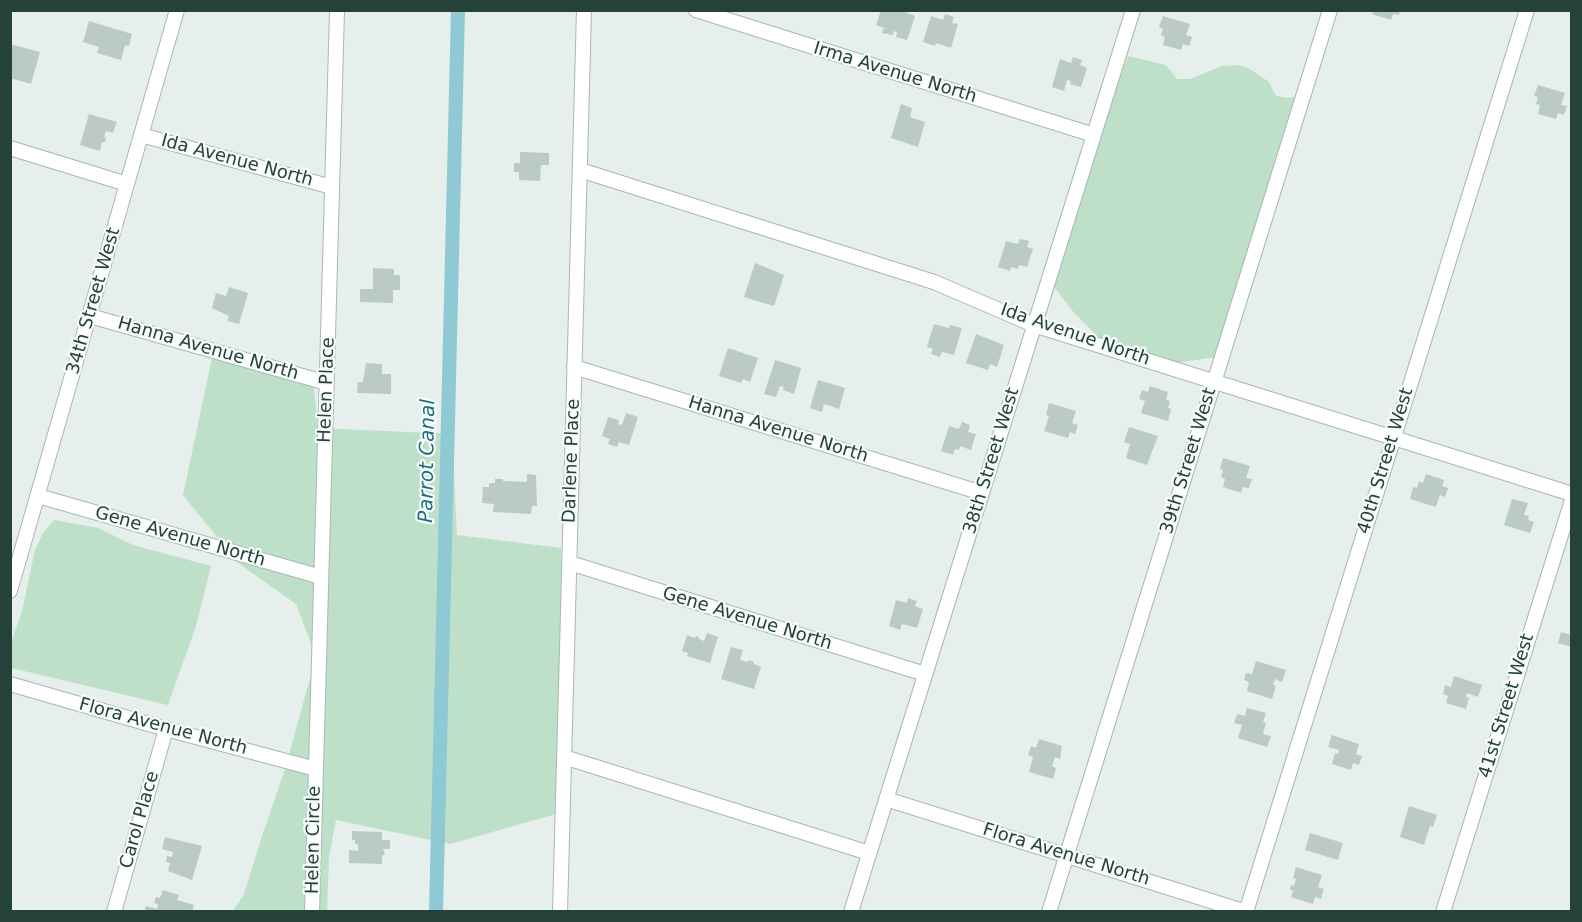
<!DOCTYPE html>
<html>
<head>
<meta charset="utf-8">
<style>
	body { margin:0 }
	#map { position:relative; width:1582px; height:922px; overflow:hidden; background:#e6efeb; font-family:"DejaVu Sans",sans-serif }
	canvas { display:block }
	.frame { position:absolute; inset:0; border:12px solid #24423a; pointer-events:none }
</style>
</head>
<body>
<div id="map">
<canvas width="1582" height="922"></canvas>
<div class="frame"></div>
</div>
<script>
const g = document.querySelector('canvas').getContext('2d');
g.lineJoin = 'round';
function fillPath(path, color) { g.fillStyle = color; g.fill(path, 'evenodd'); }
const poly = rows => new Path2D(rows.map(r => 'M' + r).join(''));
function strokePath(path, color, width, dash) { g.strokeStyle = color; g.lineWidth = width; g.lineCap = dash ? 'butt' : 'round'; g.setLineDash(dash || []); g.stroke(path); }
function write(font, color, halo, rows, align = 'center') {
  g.font = font + ' "DejaVu Sans",sans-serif'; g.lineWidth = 4.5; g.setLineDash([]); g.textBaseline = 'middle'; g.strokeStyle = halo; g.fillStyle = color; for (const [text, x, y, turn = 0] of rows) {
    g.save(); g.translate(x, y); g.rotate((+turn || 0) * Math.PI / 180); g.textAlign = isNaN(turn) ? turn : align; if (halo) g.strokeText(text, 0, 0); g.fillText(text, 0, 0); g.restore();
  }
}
fillPath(poly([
	[1128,56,1166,65,1177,79,1190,79,1222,66,1238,65,1250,69,1269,82,1276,96,1288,98,1301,95,1312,90,1224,356,1175,363,1127,353,1099,338,1075,314,1048,279,1094,145],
	[213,353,312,370,318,428,452,434,457,535,561,548,563,812,450,844,336,820,329,857,327,911,233,911,244,894,261,839,285,769,316,656,296,604,238,563,183,495],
	[54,520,98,528,133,545,211,566,196,626,168,705,11,668,11,643,22,611,35,550,43,533]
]), '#bfe0c8');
strokePath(poly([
	[436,912,458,10]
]), '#8ec9d4', 14);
fillPath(poly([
	[881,10,900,10,915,16,907,40,896,37,897,32,894,31,893,35,882,33,884,28,876,25],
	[1374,10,1400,10,1399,15,1393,14,1391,20,1372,14],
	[945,14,954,17,952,23,958,24,951,48,936,43,935,46,923,42,931,16,943,20],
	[1163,16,1190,24,1186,35,1192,37,1189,46,1183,44,1181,50,1163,45,1165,37,1161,35,1163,29,1159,27],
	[89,21,132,34,129,46,125,45,121,60,97,53,99,47,83,42],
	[10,44,40,52,31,84,10,78],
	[1073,57,1082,60,1080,65,1087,68,1081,87,1070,84,1071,81,1067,80,1064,91,1052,87,1060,59,1071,63],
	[1538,85,1565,93,1561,105,1567,106,1564,115,1558,113,1556,119,1538,114,1540,105,1536,104,1538,97,1534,96],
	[901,104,912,108,910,117,925,122,918,147,891,138],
	[89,114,117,122,113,133,106,131,104,137,106,138,105,142,102,142,100,151,80,145],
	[520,152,549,153,549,165,541,165,540,181,519,180,519,172,514,172,514,163,520,163],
	[1020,239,1029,241,1027,247,1033,249,1027,267,1019,265,1018,269,1011,267,1010,271,998,267,1006,241,1018,244],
	[755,263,784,275,774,306,744,297],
	[373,268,394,269,394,275,400,275,400,290,393,290,393,303,360,302,360,289,373,289],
	[229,287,248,293,239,324,227,321,229,316,212,308,216,293,226,296],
	[934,324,949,328,950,325,962,328,954,355,942,352,940,357,931,354,933,349,927,347],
	[976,334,1004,345,997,367,990,364,988,370,966,363],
	[728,348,758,358,750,382,743,379,741,383,719,376],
	[775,360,801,368,794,394,783,390,784,387,780,386,776,397,764,394],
	[366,363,382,364,382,374,391,374,391,394,357,393,358,382,363,382],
	[818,380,845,388,839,409,824,404,822,412,810,408],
	[1150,386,1168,392,1166,400,1170,401,1168,408,1171,409,1168,421,1141,413,1145,401,1139,399,1142,390,1148,392],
	[1049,403,1076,411,1072,423,1078,425,1075,434,1070,432,1068,438,1044,431,1049,416,1046,415],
	[626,413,638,417,629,445,619,442,617,447,608,444,610,439,602,436,608,417,619,420,618,424,622,425],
	[962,422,970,425,968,432,976,434,971,450,960,446,959,450,955,449,953,455,941,451,949,426,959,429],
	[1129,427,1158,436,1147,465,1126,458,1130,444,1124,442],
	[1223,458,1250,466,1246,478,1252,479,1249,488,1243,487,1241,493,1223,487,1225,479,1221,477,1223,470,1220,469],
	[527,474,536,475,537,506,532,506,531,514,493,512,494,504,482,503,483,487,489,487,489,483,495,483,495,479,503,479,503,481,527,482],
	[1426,474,1444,480,1442,486,1448,488,1445,497,1440,495,1436,507,1410,499,1413,487,1417,488,1419,481,1423,483],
	[1512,499,1528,503,1524,515,1529,516,1528,520,1534,522,1530,533,1504,525],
	[908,598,917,601,915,606,923,609,917,628,902,624,900,630,889,626,896,600,907,603],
	[1561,632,1572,635,1572,647,1558,643],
	[707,633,718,637,710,663,687,656,688,653,682,651,687,635,695,638,696,636,699,637,699,639,704,641],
	[731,647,743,650,740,660,748,662,749,660,754,662,754,664,761,667,754,689,721,679],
	[1256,661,1286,670,1282,682,1275,679,1273,685,1275,685,1275,690,1272,699,1247,691,1249,682,1244,680,1246,673,1252,674],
	[1454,676,1482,685,1478,697,1467,693,1466,697,1469,698,1466,709,1446,703,1448,696,1443,694,1445,685,1451,687],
	[1247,708,1266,713,1263,722,1266,723,1263,734,1271,736,1267,747,1238,738,1242,725,1234,723,1237,714,1245,716],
	[1332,735,1359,744,1356,754,1362,756,1359,765,1353,763,1351,770,1332,764,1335,753,1338,754,1339,750,1328,747],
	[1039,739,1062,746,1060,759,1055,757,1052,766,1056,768,1053,779,1029,772,1033,757,1028,755,1031,746,1036,748],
	[1409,806,1437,815,1433,827,1430,826,1424,845,1400,837],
	[352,831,382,832,382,840,390,840,390,849,383,849,385,854,382,856,382,864,349,863,349,850,358,851,358,844,355,844,355,840,352,840],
	[1310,833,1343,843,1338,860,1305,850],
	[165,837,202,846,192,880,168,871,170,863,166,862,167,856,172,857,173,852,162,849],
	[1296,867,1322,875,1318,887,1324,889,1321,899,1315,897,1313,904,1291,897,1293,890,1290,890,1291,885,1294,886,1296,879,1293,878],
	[163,890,179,895,177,900,194,905,192,912,144,912,146,906,157,909,158,904,154,903,156,897,160,898]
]), '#bbcac4');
const minor = poly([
	[696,10,1094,135],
	[141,135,332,187],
	[10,148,127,184],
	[580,170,934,282,1034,325,1572,494],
	[90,316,327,383],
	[574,367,982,493],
	[38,496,321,577],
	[570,563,925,674],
	[10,591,177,10],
	[10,684,166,729,316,769],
	[564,757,869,853],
	[886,799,1246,912],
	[114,912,166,729],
	[312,912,337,10],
	[560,912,584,10],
	[851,912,1133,10],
	[1049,912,1330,10],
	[1246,912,1527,10],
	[1443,912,1572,500]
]);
strokePath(minor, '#a8b8b2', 16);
strokePath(minor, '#fff', 14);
write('18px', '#24423a', '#f7fbf9', [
	["Irma Avenue North",895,73,17],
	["Ida Avenue North",237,161,15],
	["34th Street West",94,301,-74],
	["Ida Avenue North",1075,335,19],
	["Hanna Avenue North",208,349,16],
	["Helen Place",327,390,-88],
	["Hanna Avenue North",778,430,17],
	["Darlene Place",572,461,-88],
	["38th Street West",992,461,-73],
	["39th Street West",1189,461,-73],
	["40th Street West",1386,461,-73],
	["Gene Avenue North",180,537,16],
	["Gene Avenue North",747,619,17],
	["41st Street West",1507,706,-73],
	["Flora Avenue North",163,727,15],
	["Carol Place",140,820,-74],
	["Helen Circle",314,840,-89],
	["Flora Avenue North",1066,855,17]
]);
write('italic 20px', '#1c6f80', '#f7fbf9', [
	["Parrot Canal",428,461,-89]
]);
</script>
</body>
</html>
